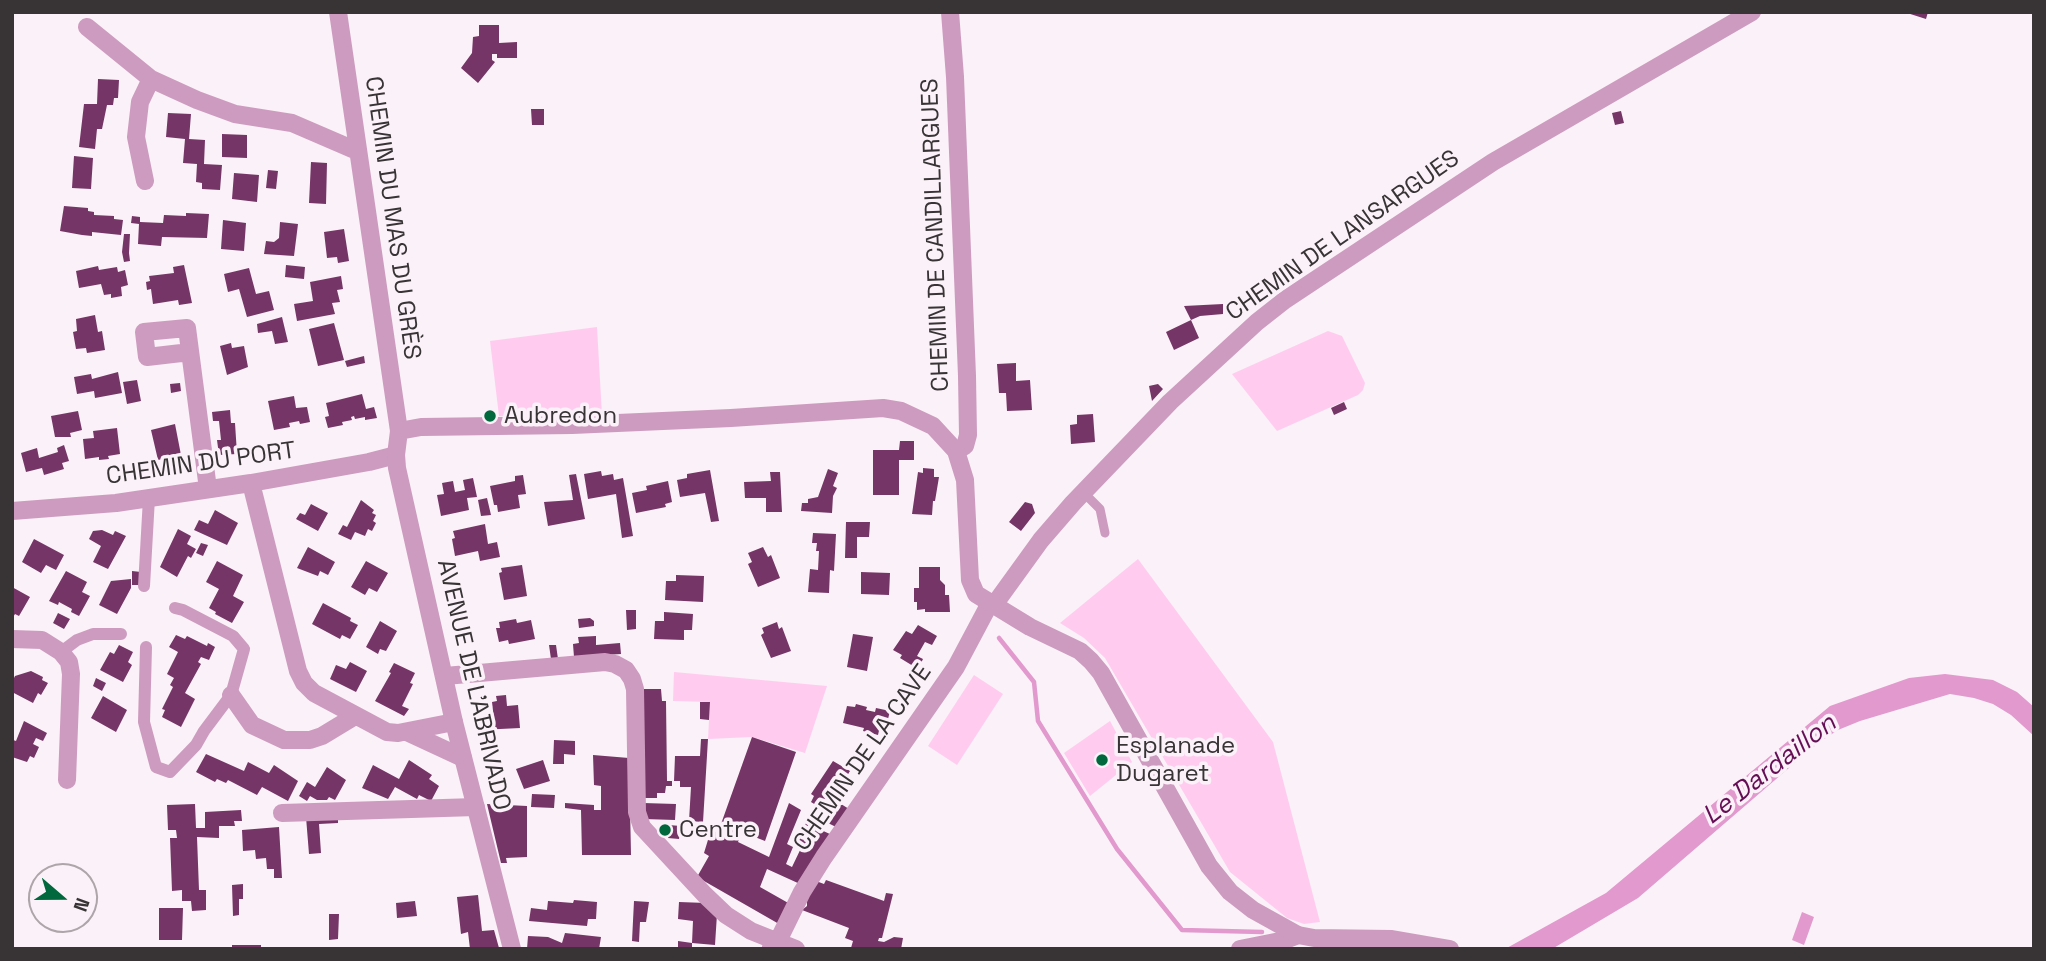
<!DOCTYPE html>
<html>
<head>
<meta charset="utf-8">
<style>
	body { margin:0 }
	#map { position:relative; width:2046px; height:961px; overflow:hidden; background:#fbf1f8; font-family:"Space Grotesk",sans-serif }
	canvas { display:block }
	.frame { position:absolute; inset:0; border:14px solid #383436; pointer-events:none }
	.north { position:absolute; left:28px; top:863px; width:70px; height:70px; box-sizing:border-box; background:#fbf1f8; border:2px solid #ada5aa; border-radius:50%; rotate:110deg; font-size:19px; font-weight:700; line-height:28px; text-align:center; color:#383436 }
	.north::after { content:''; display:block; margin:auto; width:24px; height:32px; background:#01683d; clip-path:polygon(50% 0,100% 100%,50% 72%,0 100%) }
</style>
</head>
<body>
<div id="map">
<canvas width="2046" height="961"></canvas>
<div class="frame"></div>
<div class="north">N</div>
</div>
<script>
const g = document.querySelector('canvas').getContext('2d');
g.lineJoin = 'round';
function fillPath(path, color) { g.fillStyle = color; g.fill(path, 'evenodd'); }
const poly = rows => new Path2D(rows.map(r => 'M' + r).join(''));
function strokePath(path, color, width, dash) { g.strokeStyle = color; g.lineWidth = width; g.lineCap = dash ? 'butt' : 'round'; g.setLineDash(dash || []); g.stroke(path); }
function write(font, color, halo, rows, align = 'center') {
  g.font = font + ' "Space Grotesk",sans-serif'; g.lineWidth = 7; g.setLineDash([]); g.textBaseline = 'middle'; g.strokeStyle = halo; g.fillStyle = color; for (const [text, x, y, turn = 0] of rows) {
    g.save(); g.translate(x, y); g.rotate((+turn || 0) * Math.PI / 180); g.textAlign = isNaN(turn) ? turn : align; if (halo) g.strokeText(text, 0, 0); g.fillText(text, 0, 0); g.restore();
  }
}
fillPath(poly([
	[597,327,602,415,499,416,490,341],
	[1328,331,1342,336,1365,383,1363,390,1358,395,1277,431,1232,374],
	[1138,559,1273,742,1320,922,1304,924,1287,918,1230,872,1105,658,1084,638,1060,623],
	[674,672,827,686,805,753,752,737,708,739,710,702,673,701],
	[974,675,1003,694,957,765,928,746],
	[1110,721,1132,762,1090,796,1064,753]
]), '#ffccf0');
fillPath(poly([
	[1945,674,1993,680,2017,692,2034,707,2034,736,2011,715,1993,704,1974,698,1950,694,1860,721,1838,730,1818,743,1638,898,1552,949,1505,949,1606,893,1830,706,1909,678],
	[1802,912,1814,917,1804,945,1792,940]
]), '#e299ce');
strokePath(poly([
	[999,638,1034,682,1038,721,1117,849,1182,930,1262,932]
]), '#e299ce', 4.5);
fillPath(poly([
	[1904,12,1928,12,1926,19],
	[479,25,499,25,499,43,517,42,517,58,497,58,497,54,492,54,492,60,495,62,478,83,461,68,472,53,473,37,479,36],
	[98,79,119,80,118,98,114,98,113,105,107,105,102,129,97,129,95,149,79,147,84,104,97,104],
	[531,109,544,109,544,125,532,125],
	[1621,111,1624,123,1615,125,1612,113],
	[168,113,191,114,189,139,205,140,204,164,222,165,220,190,202,189,202,183,196,182,197,164,183,163,185,139,166,137],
	[222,134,247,135,247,158,222,157],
	[74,156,93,158,91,189,72,188],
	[311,162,327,163,326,204,309,203],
	[268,170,278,171,276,189,266,188],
	[234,173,259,175,257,202,232,199],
	[64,206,88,208,88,211,94,212,94,215,114,216,114,219,123,220,121,235,92,232,92,236,82,235,60,231],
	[186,213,209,214,207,238,162,237,161,246,138,244,139,224,131,223,132,216,140,217,140,222,163,223,164,215,186,216],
	[223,220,246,223,244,251,221,249],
	[280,222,298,224,294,256,264,254,266,241,274,242,279,238],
	[344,229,349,261,338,263,337,257,327,258,324,232],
	[124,234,130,234,129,253,130,261,124,262,122,252],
	[184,265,192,303,179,305,178,300,153,304,151,289,147,290,146,282,150,281,149,276,174,273,173,267],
	[286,265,305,267,304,279,285,277],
	[98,266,99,270,117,267,118,272,125,270,128,285,121,287,122,296,111,298,111,294,104,295,101,284,79,288,76,271],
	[249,268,256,294,269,291,274,310,247,317,239,289,228,292,224,274],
	[341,276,343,289,337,290,340,302,332,303,335,314,297,321,294,304,313,301,310,282],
	[1223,304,1223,314,1200,316,1191,320,1199,338,1174,350,1166,332,1191,320,1184,306],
	[95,315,98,332,102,331,105,350,87,353,86,348,76,349,73,332,77,331,76,319],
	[282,317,288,342,275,344,272,331,258,333,257,324],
	[334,323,344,360,318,366,309,329],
	[231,343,232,348,244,346,248,367,227,375,220,346],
	[364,356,365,363,347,367,345,361],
	[1016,363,1016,381,1030,380,1032,410,1007,411,1006,393,999,393,997,364],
	[118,372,122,393,95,398,94,391,77,394,74,377,91,374,92,379],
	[137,380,141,401,127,404,123,382],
	[180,383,181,391,171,393,170,384],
	[1158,384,1163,389,1152,401,1149,386],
	[362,394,366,409,374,407,377,418,365,420,365,417,355,419,354,416,351,417,352,420,342,422,343,425,328,428,325,417,329,416,326,403],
	[294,396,296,408,307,407,310,422,300,424,299,421,289,423,290,427,274,430,268,401],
	[1344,402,1347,409,1334,415,1331,408],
	[230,410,231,423,235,423,237,454,219,455,217,440,221,440,219,421,213,421,212,412],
	[78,411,82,430,70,433,71,437,55,437,51,416],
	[1093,414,1095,442,1071,444,1070,425,1077,424,1077,415],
	[175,424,181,455,158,460,151,430],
	[117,428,120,454,108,456,109,459,99,460,99,457,85,459,83,439,94,438,93,431],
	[900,441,914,441,914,460,899,460,899,495,873,495,873,450,899,450],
	[64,445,69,461,62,463,64,469,44,475,42,468,26,472,21,453,37,448,39,458,58,452,57,448],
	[923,468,934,469,934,477,939,477,935,501,933,501,932,515,912,514,918,472,923,473],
	[828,469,838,473,833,486,837,488,833,496,832,513,801,511,802,503,808,503,808,499,818,497],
	[710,470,719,521,711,522,705,493,680,497,677,480,687,478,687,474],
	[601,471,602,476,613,474,614,480,623,478,633,536,622,538,616,494,588,499,584,474],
	[770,472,780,472,782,512,766,512,766,498,745,498,744,482,771,481],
	[576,474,585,519,548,526,544,502,573,500,569,475],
	[523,475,526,494,518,495,520,508,498,512,497,505,494,505,490,486,515,481,515,476],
	[473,478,477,497,467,498,469,510,441,516,437,495,444,494,442,483,453,481,455,492,465,490,463,480],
	[668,481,672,502,665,504,666,507,636,513,632,493,647,490,646,486],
	[487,498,491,515,481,516,478,500],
	[361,500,374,510,372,513,376,515,373,521,376,523,372,531,368,529,365,536,355,532,351,540,338,534,343,525,347,527],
	[1025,502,1032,504,1035,513,1021,531,1009,522],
	[311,504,328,513,318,531,296,519,300,513,305,515],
	[215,510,238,523,227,545,194,530,199,520,208,524],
	[846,522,870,522,869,537,857,537,857,558,845,558],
	[485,524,488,544,497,542,500,557,480,561,478,551,455,556,452,539,455,538,453,531],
	[178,529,191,536,187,544,196,549,191,558,188,556,177,577,160,567],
	[102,530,113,535,115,531,126,536,108,569,93,562,101,546,89,539,93,531],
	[813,533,836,534,834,571,830,570,829,593,808,592,810,569,818,570,819,551,816,551,817,543,812,543],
	[34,539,64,555,56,570,46,565,41,573,22,562],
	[201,543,208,545,203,556,196,553],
	[308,547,335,562,328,575,320,571,318,576,297,568],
	[763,547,768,557,771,555,780,578,758,587,748,564,752,562,748,553],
	[217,561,243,575,233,596,244,602,232,623,215,614,216,612,209,608,219,589,206,582],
	[366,561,388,573,377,592,369,588,365,595,351,587],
	[522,565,527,596,504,600,499,573,502,572,501,568],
	[919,567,940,567,940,580,945,585,945,595,949,595,950,612,925,612,925,609,917,610,917,602,914,602,914,588,919,588],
	[66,571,87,582,82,592,90,596,79,616,71,612,72,609,59,602,58,605,49,601],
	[132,571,141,572,141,585,132,585],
	[861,572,890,573,889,595,861,594],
	[676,575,704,576,703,602,665,600,666,581,676,581],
	[131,579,131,588,117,614,99,605,111,581],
	[12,587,30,597,19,616,15,614,12,619],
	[323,603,351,618,350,621,358,625,350,639,342,635,340,639,312,624],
	[626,610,636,610,636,629,627,630],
	[664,612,693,614,692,630,684,630,684,640,654,639,655,621,664,621],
	[58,613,70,619,64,629,53,623],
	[590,618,594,621,594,626,579,628,578,619],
	[516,619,517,623,531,620,535,639,509,644,508,640,499,642,496,628,500,628,499,622],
	[380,621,397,631,386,651,380,649,378,654,366,647],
	[777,622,779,629,782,627,791,651,771,658,761,635,764,633,762,628],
	[918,625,937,636,932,645,925,642,917,656,923,659,918,669,900,658,902,655,893,650,906,631,912,634],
	[853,634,873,637,867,671,847,667],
	[176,635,185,639,187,636,207,646,208,643,215,647,209,660,201,657,198,662,201,664,185,693,195,699,181,727,162,717,165,710,162,709,173,687,170,685,174,678,167,674,178,652,169,647],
	[596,636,596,645,620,643,621,654,574,657,573,644,579,643,578,637],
	[119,645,133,652,128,662,132,665,123,682,100,670,110,652,114,654],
	[549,645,556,645,558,659,551,659],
	[350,662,367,671,356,692,330,679,336,665,346,669],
	[394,663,415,673,410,683,413,684,402,706,409,709,404,716,375,701,391,673,389,672],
	[31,671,43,677,42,680,48,683,41,695,38,693,33,703,12,692,12,682,15,676],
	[96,678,106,683,102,691,93,686],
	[642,689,661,689,662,701,666,701,667,781,672,781,672,786,666,786,665,793,657,793,657,798,643,798],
	[506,695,507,706,518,705,520,728,480,730,479,721,494,719,492,702,497,701,496,696],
	[103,696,127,710,116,732,91,718],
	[700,702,710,702,709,720,700,719],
	[856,704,867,707,866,710,875,712,876,708,890,711,886,727,880,726,878,735,863,731,864,728,843,723,847,706,855,707],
	[24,721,47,733,43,741,36,738,33,744,39,747,34,758,30,756,27,762,12,757,12,742,13,740,16,741],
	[752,737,796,752,765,841,742,832,738,842,769,857,789,803,801,810,787,844,793,847,786,864,792,867,803,844,797,841,806,823,832,835,800,884,767,869,760,887,790,904,779,924,697,877,709,856,704,853,711,830,727,837,731,829,721,824],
	[701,739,708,739,703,822,689,821,691,787,680,787,680,781,674,781,675,756,700,756],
	[554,740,575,741,575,755,564,754,564,764,553,764],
	[206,754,244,771,248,762,269,773,274,765,298,781,288,801,262,787,257,795,228,780,226,783,217,779,215,782,196,772],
	[593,755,629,758,631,855,582,855,581,810,565,808,565,803,594,805,594,810,601,810,601,786,594,785],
	[409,760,432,775,429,779,439,786,431,801,419,795,417,799,395,787,388,799,362,788,373,765,399,779],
	[543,760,550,781,524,789,516,769],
	[833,761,850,771,833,799,849,809,836,827,824,821,829,813,811,802,814,796,811,794],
	[327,767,346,780,335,800,329,797,327,800,317,800,310,796,307,801,299,796,307,782,315,787],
	[532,794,555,795,554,808,531,807],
	[643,803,676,804,675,820,644,819],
	[195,804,196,828,205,828,205,812,241,810,242,821,234,821,235,826,219,826,219,838,197,837,199,890,206,890,206,910,192,911,191,901,182,901,182,890,172,891,170,838,177,838,176,830,168,830,167,805],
	[487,804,527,806,527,857,506,858,507,863,501,863],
	[338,816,338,823,319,824,321,853,309,854,306,817],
	[668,825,681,826,679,839,668,838],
	[279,827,282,878,274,878,274,869,267,869,266,858,256,859,255,850,243,851,242,830],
	[826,880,884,901,886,893,893,894,882,938,879,938,878,941,884,942,894,937,903,938,901,949,851,948,853,941,845,938,849,928,802,910,807,906,807,895,816,881,824,884],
	[243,884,243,899,239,899,239,915,233,916,232,885],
	[478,895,482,931,494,930,499,948,470,949,468,932,461,934,457,897],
	[574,900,597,902,596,919,588,919,587,926,529,921,531,908,547,910,548,901,573,903],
	[415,901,417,916,397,918,396,903],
	[634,901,649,902,646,922,640,922,639,942,632,941],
	[679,902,706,903,717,914,715,945,692,943,693,921,678,919],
	[159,908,183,908,182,940,159,940],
	[329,914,339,914,338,939,329,940],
	[565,933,601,937,599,949,527,949,528,936,548,937,562,943],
	[678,941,692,943,692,949,678,949],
	[232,945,261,945,261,949,232,949]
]), '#753566');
strokePath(poly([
	[1083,492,1100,509,1105,533]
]), '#cd9bbf', 9);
strokePath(poly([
	[144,586,149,498],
	[146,647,144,722,156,767,170,772,196,745,204,731,231,695,244,649,233,636,183,610,175,608],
	[61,652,77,640,93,634,121,634]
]), '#cd9bbf', 12);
strokePath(poly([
	[338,12,399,431],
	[950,12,955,77,967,376,968,435,965,446,956,451],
	[87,27,151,79,197,100,235,114,292,123,357,151],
	[145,181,136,137,140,102,151,79],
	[190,352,147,357,144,332,187,328,208,489],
	[251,483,298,671,304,683,314,693,387,732,398,733,454,722],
	[12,511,116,503,251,483,369,462,396,455],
	[994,605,1041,540,1073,503,1170,402,1257,322,1285,300,1493,162,1752,12],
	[12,639,42,640,61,652,69,662,71,674,67,780],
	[445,676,605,662,615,664,626,670,632,679,635,689,637,812,642,827,705,895,726,915,751,931,796,949],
	[231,695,252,725,284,740,310,740,322,736,355,716],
	[407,732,463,758],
	[282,813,476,807],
	[771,947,778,941,802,892,824,857,956,667,990,603],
	[1240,949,1285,940,1298,935]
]), '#cd9bbf', 18);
strokePath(poly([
	[512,949,454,722,397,468,396,455,399,431,421,427,572,425,731,418,883,408,901,411,933,426,956,451,965,480,970,580,976,594,1030,627,1080,651,1091,661,1101,673,1209,866,1230,892,1253,910,1298,935,1314,938,1392,939,1450,949]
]), '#cd9bbf', 18);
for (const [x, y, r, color] of [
	[490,416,7,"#01683d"],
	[1102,760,7,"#01683d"],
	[665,830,7,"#01683d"]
]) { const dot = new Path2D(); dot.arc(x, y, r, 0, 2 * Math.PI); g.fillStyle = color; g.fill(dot); strokePath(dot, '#fbf1f8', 2.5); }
write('24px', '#383436', '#fbf1f8', [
	["CHEMIN DU MAS DU GRÈS",392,218,82],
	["CHEMIN DE CANDILLARGUES",936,235,-92],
	["CHEMIN DE LANSARGUES",1343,236,-35],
	["CHEMIN DU PORT",201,464,-8],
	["AVENUE DE L'ABRIVADO",473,685,77],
	["CHEMIN DE LA CAVE",863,758,-55]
]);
write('24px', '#383436', '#fbf1f8', [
	["Aubredon",504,416],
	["Esplanade",1116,746],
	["Dugaret",1116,774],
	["Centre",679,830]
], 'left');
write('italic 26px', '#650e55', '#fbf1f8', [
	["Le Dardaillon",1770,770,-38]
]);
</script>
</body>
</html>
